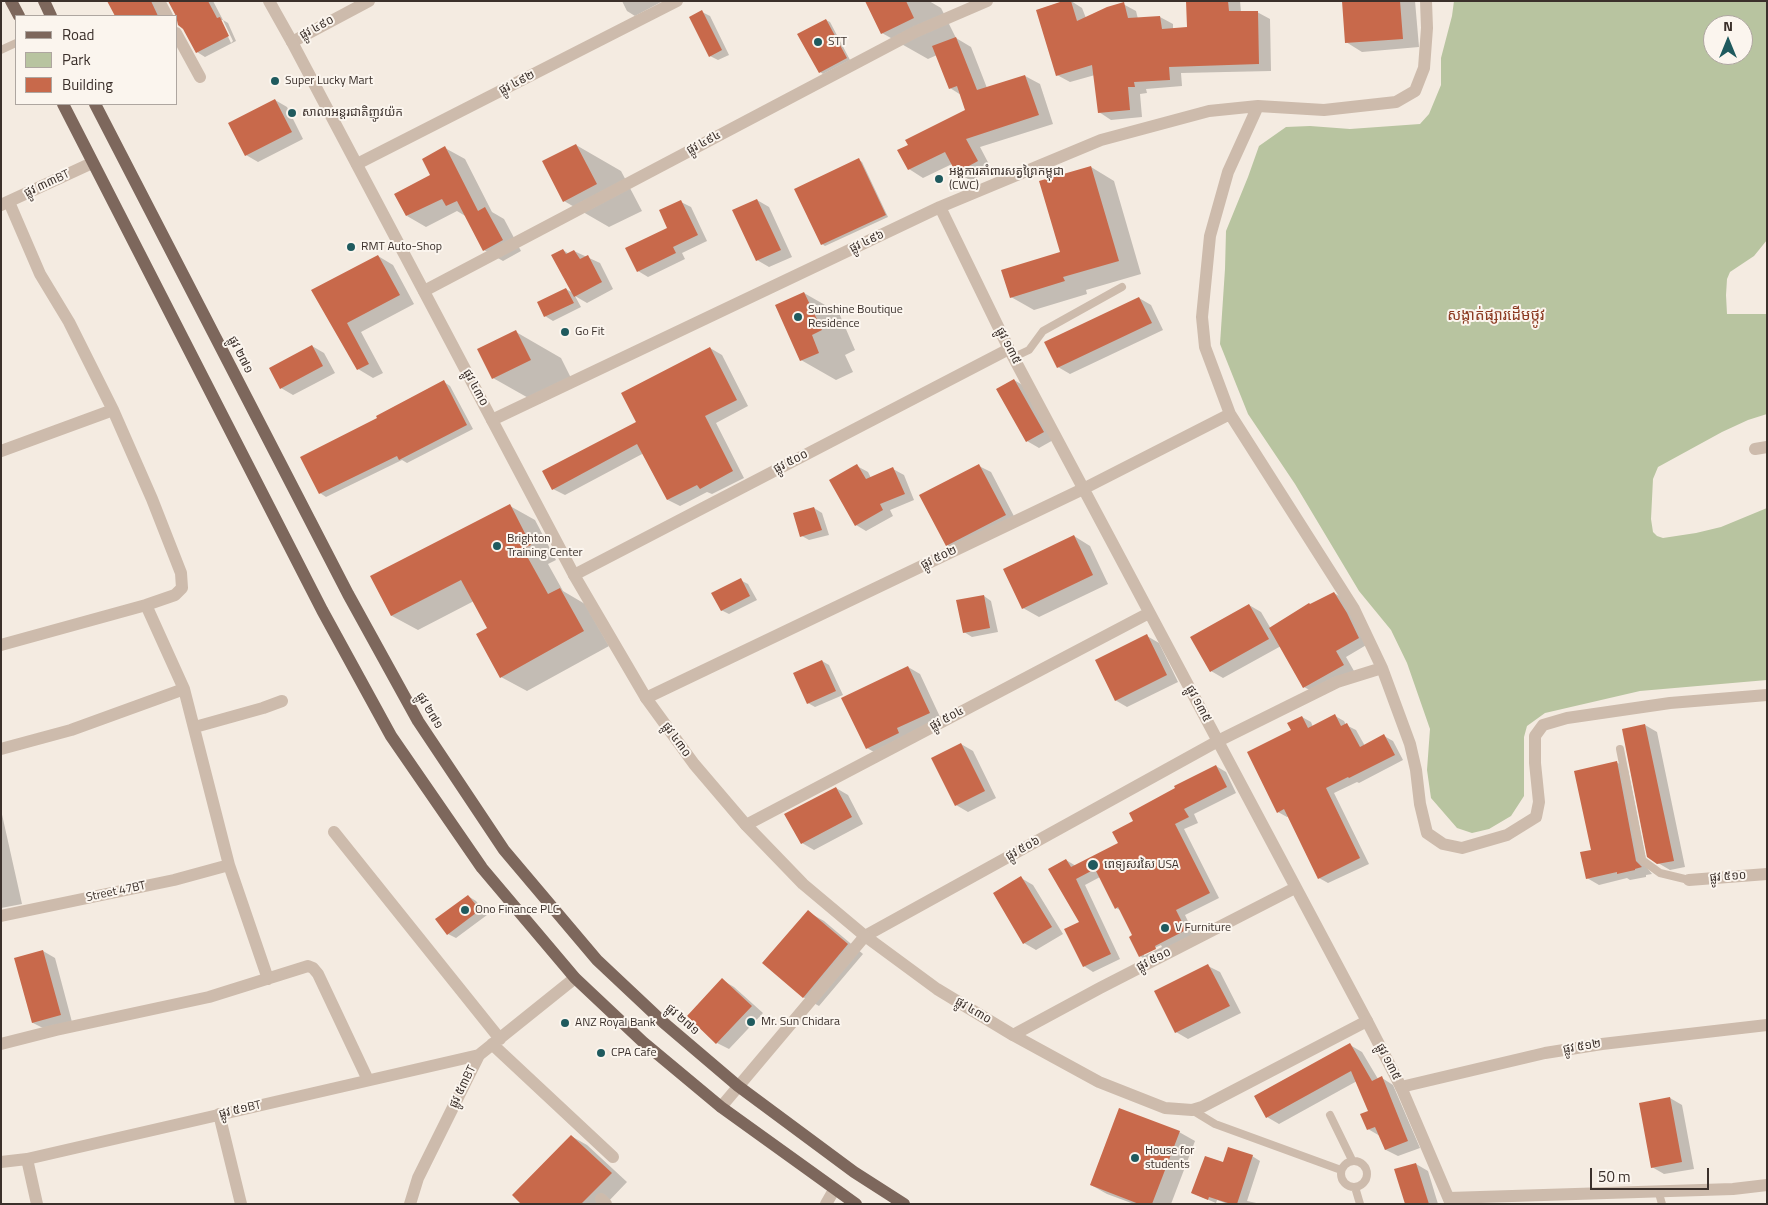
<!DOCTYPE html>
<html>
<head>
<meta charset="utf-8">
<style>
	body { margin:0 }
	#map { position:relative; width:1768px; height:1205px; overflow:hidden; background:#f4ebe1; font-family:"Titillium Web",sans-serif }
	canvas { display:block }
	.frame { position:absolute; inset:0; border:2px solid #3b302b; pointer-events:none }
	.legend { position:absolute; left:15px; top:15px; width:162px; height:90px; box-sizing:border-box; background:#fbf5ee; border:1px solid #aea6a0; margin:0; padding:6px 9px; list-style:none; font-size:15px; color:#3b302b }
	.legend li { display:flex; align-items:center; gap:10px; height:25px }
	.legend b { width:25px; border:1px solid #aea6a0 }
	.north { position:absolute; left:1703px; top:15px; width:50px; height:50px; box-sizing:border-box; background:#fbf5ee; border:1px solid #aea6a0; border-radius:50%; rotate:0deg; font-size:14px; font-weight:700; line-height:20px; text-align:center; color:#3b302b }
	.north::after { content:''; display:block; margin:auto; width:18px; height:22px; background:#1f5a5e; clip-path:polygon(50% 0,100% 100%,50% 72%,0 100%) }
	.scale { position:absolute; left:1590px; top:1168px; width:119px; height:22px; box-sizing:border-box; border:2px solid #3b302b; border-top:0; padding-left:6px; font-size:15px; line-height:18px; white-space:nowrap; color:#3b302b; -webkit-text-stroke:4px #fbf5ee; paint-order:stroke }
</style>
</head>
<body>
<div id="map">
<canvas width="1768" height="1205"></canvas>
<div class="frame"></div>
<ul class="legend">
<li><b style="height:6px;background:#7d675c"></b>Road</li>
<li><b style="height:14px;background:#b8c4a0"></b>Park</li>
<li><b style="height:14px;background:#c8694b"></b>Building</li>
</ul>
<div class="north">N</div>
<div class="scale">50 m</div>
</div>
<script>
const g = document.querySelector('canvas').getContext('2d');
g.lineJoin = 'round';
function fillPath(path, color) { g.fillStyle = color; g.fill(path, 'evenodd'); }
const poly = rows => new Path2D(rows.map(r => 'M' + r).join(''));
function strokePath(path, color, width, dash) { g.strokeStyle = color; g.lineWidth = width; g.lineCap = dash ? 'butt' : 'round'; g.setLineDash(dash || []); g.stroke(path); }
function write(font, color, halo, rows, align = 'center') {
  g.font = font + ' "Titillium Web","Noto Sans Khmer",sans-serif'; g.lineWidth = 4; g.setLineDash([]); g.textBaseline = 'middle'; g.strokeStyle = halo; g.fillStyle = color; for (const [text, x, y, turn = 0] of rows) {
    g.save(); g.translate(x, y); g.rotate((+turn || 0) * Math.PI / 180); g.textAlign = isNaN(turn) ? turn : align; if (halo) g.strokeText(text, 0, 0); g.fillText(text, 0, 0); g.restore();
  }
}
fillPath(poly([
	[1454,1,1767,1,1767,240,1754,256,1730,272,1727,279,1726,295,1727,314,1767,314,1767,414,1748,420,1722,432,1658,467,1653,479,1651,519,1653,532,1657,536,1663,538,1696,533,1721,527,1767,508,1767,680,1640,691,1545,713,1527,726,1524,737,1524,796,1511,816,1489,829,1472,833,1457,828,1431,798,1427,770,1430,729,1407,663,1391,630,1359,591,1295,484,1248,414,1220,344,1225,269,1226,231,1248,177,1259,146,1286,127,1310,126,1350,129,1420,124,1429,114,1441,85,1441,58,1452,16],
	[1713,25,1743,25,1743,55,1713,55]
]), '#b8c4a0');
fillPath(poly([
	[108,1,157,1,165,16,116,16],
	[170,1,213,1,223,20,220,20,231,43,233,41,223,20,228,23,236,41,205,57,197,52,184,28,179,24,175,12],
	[622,1,663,1,635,16,627,11],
	[867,1,929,1,941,8,956,38,971,47,987,88,1025,76,1040,84,1053,124,980,147,992,170,971,181,957,172,952,164,923,178,909,169,909,145,966,111,961,95,950,88,937,55,928,59,882,33],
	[1067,1,1071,1,1082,8,1086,18,1123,4,1136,11,1138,19,1160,17,1173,24,1173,29,1188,28,1187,1,1240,1,1241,12,1257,12,1270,19,1271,71,1181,73,1182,86,1146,89,1147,93,1140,94,1142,117,1111,120,1099,112,1095,75,1070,82,1057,75],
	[1343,1,1415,1,1419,47,1362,52,1346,42],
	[702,12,710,16,729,55,718,60,710,56],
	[826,20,830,22,850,60,823,74,820,72],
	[275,100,287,107,303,139,258,162,246,155],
	[576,145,621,171,642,211,609,227,564,201],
	[445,148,465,159,492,212,504,219,521,251,503,261,484,250,467,217,457,211,426,227,407,216,432,176],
	[859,160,862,162,888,217,825,246,822,244],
	[1091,167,1114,181,1141,274,1086,290,1087,294,1034,310,1011,297,1061,253],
	[757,200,769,207,792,257,769,267,757,260],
	[681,202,691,207,707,241,682,253,685,259,648,277,638,271,669,228],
	[563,250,569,254,574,251,600,263,613,289,587,303,575,296,581,307,553,321,545,316,566,289,573,293],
	[378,256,393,265,414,304,361,332,383,373,373,378,358,369,313,291],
	[804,293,839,313,855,350,845,355,853,372,836,380,801,360],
	[1139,298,1151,305,1163,330,1070,374,1058,367],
	[516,332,561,358,575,386,539,404,493,378],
	[312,346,324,353,335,373,293,395,281,388],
	[710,348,722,355,748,406,716,423,744,478,712,494,707,492,680,506,668,500,644,453,565,495,553,489,637,422],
	[1014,380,1026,387,1055,439,1039,448,1027,441],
	[444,382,450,386,473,429,407,463,402,460,326,497,320,493,379,418],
	[857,466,868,472,871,478,893,469,904,475,914,500,890,510,893,516,866,531,856,525],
	[979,466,991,472,1017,522,959,552,947,545],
	[510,506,535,520,556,560,548,564,563,591,585,604,609,646,527,691,501,677,489,628,474,601,418,630,392,616,372,576],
	[814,508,822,513,829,535,809,540,802,536],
	[1074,536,1090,546,1108,584,1039,617,1023,608],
	[740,580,748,584,757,600,729,614,721,610],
	[1334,593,1344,599,1368,644,1346,657,1354,671,1315,693,1304,687,1281,646,1223,678,1211,671,1249,605,1261,612,1271,629],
	[984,596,991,601,998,632,972,637,964,632],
	[1147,636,1159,643,1178,682,1127,707,1115,700],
	[822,661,829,665,843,695,815,707,808,703],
	[908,667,920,674,941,719,879,755,867,748],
	[1335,716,1344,721,1346,725,1356,730,1365,746,1384,736,1393,741,1403,760,1359,783,1357,782,1334,793,1369,864,1328,883,1319,878,1289,816,1287,817,1278,812,1293,731,1302,717,1311,722,1313,727],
	[1645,725,1657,732,1685,867,1670,870,1658,863],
	[961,744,973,751,996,798,968,812,956,805],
	[1616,762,1628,769,1648,869,1652,874,1646,875,1646,877,1630,880,1627,878,1599,885,1587,878],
	[1216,766,1226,772,1236,793,1194,814,1198,823,1184,829,1219,898,1185,915,1195,936,1150,962,1140,956,1134,936,1122,911,1116,908,1100,877,1085,885,1120,959,1093,972,1084,966,1081,922,1066,860,1076,866,1120,843,1135,822],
	[1161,945,1162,947,1144,956,1144,953],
	[836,788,848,795,863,824,814,850,802,843],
	[1,810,22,904,1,908],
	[1021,878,1033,885,1063,934,1036,950,1024,943],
	[468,896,476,901,487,915,456,938,448,934],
	[808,912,824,921,863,954,819,1006,803,997],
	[43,951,55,958,72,1022,45,1029,33,1023],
	[1208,966,1220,972,1241,1013,1188,1039,1176,1032,1156,992],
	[722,980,734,987,763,1013,729,1049,717,1043],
	[1350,1045,1362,1052,1378,1079,1382,1078,1393,1085,1420,1148,1398,1156,1386,1150,1380,1136,1368,1129,1370,1112,1357,1081,1279,1124,1267,1117],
	[1670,1098,1682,1105,1694,1169,1664,1174,1652,1167],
	[1179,1132,1195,1141,1171,1204,1134,1204,1107,1194,1091,1185],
	[571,1136,587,1145,627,1182,606,1204,523,1204],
	[1252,1156,1260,1161,1247,1201,1261,1204,1228,1204,1217,1200,1216,1203,1192,1193,1224,1164],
	[1416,1164,1428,1171,1438,1204,1406,1204]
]), '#0003');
fillPath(poly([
	[107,1,151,1,158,16,115,16],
	[168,1,208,1,217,18,220,17,229,36,196,53,183,29,178,25,176,16],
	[865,1,906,1,914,18,881,34],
	[1063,1,1071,1,1077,21,1107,7,1124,2,1128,18,1160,16,1162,29,1187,27,1186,1,1228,1,1229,11,1258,11,1259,64,1169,67,1170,80,1134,82,1135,87,1128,87,1130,110,1098,113,1092,65,1056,76,1036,10],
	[1342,1,1400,1,1403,39,1345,43],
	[702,10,722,50,709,57,689,17],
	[826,19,847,58,819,73,797,34],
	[956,37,977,90,1025,75,1039,115,966,139,978,161,956,173,945,152,908,170,897,150,908,145,905,140,965,110,957,86,949,89,932,46],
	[275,99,292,132,245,156,228,123],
	[576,144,597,184,563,202,542,161],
	[445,146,478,211,485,207,503,240,483,251,457,201,446,206,442,199,406,216,394,194,430,175,422,159],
	[859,158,886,215,821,245,794,189],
	[1091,166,1119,261,1063,277,1065,281,1010,298,1001,270,1060,252,1039,181],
	[757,199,781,250,756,261,732,210],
	[681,200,698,235,673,247,676,253,637,272,625,248,667,228,659,210],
	[563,249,566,254,574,250,580,259,588,255,602,282,574,297,551,255],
	[378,255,400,295,347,323,369,364,357,370,311,290],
	[566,288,574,303,544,317,537,302],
	[804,292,822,330,812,335,819,353,800,361,775,305],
	[1139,297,1152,323,1057,368,1044,342],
	[516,330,531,360,492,379,477,349],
	[312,345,323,366,280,389,269,368],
	[710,347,737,400,705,416,733,471,700,489,697,485,667,500,637,444,552,490,542,471,636,422,621,393],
	[1014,379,1044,432,1026,442,996,389],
	[444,380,467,425,399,460,397,456,319,494,300,457,377,418,376,416],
	[857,464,866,479,893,467,905,494,880,504,883,510,855,526,829,480],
	[979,464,1006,515,946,546,919,495],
	[510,504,531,545,523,549,548,594,560,588,584,631,500,678,476,634,487,628,461,580,391,616,370,576],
	[814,507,822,530,800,537,793,513],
	[1074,535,1093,575,1022,609,1003,569],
	[741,578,750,596,721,611,711,593],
	[1334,592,1347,613,1359,638,1336,651,1344,665,1303,688,1269,628,1309,603,1310,604],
	[984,595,990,628,963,633,956,600],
	[1249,604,1269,639,1210,672,1190,637],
	[1147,634,1167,675,1115,701,1095,660],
	[822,660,836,691,807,704,793,673],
	[908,666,930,713,897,728,899,733,866,749,841,698],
	[1335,714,1341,726,1347,723,1360,747,1384,734,1395,755,1349,778,1348,777,1326,788,1360,858,1318,879,1284,809,1277,813,1247,752,1291,730,1287,723,1302,716,1308,728],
	[1645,724,1674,861,1657,864,1647,857,1622,729],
	[961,743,985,791,955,806,931,758],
	[1617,761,1636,861,1642,867,1635,869,1635,870,1617,874,1617,872,1586,879,1580,852,1591,850,1574,771],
	[1216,765,1227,787,1184,809,1189,817,1175,824,1210,893,1176,910,1186,930,1155,946,1156,949,1139,957,1129,937,1132,935,1118,907,1115,909,1095,869,1076,879,1111,954,1083,967,1064,929,1079,922,1048,869,1066,859,1071,867,1118,843,1112,832,1133,821,1129,813,1175,788,1174,786],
	[836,787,852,817,801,844,784,814],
	[1021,876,1052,927,1023,944,993,893],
	[468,895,480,910,447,935,435,919],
	[808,910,848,944,803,998,762,963],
	[43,950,61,1015,32,1023,14,958],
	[1208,964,1230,1006,1175,1033,1154,991],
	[722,978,752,1006,716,1044,687,1016],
	[1350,1043,1372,1081,1382,1076,1408,1141,1385,1150,1375,1127,1367,1130,1360,1114,1368,1111,1351,1071,1266,1118,1254,1096],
	[1670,1097,1682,1162,1651,1168,1639,1103],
	[1119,1108,1180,1131,1152,1204,1139,1204,1090,1185],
	[571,1135,612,1173,581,1204,521,1204,512,1195],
	[1228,1147,1253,1155,1237,1204,1231,1204,1209,1197,1208,1200,1191,1193,1205,1156,1223,1162],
	[1416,1163,1429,1204,1405,1204,1394,1169]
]), '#c8694b');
strokePath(poly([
	[1,50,16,43],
	[1014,357,1029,350,1043,331,1122,287],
	[1620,749,1642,860,1660,873,1689,880],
	[1192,1110,1215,1124,1341,1170],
	[1330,1115,1352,1160],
	'1341 1174a13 13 0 1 1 26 0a13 13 0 1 1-26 0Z',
	[1355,1187,1360,1204],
	[1658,1190,1662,1204]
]), '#cdbbac', 8);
strokePath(poly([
	[159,1,167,16],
	[176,33,200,77],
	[292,42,369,1],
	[1258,106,1228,172,1210,236,1202,317,1205,347,1230,414,1354,609,1382,668,1410,744,1416,770,1420,804,1427,833,1443,844,1462,848,1507,835,1536,817,1539,802,1535,763,1535,736,1543,725,1567,718,1670,703,1767,695],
	[357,164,677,1],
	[940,207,1009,349,1367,1021],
	[424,291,915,32,987,1],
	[492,420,940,207,1101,140,1209,111,1258,106,1324,110,1396,102,1415,91,1424,68,1427,28,1426,1],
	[1755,449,1767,447],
	[1,451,113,410],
	[574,575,1009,349],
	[146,605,184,689,229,865,268,979],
	[1,645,146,605,175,595,182,588,181,573,152,499,113,410,69,322,40,274,9,202],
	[646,698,1083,489,1230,414],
	[195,727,263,708,282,701],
	[1,749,71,730,184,689],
	[746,825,1149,613],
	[334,832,500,1039],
	[1689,880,1767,874],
	[1,916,174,880,229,865],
	[1013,1035,1100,988,1295,888],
	[1,1044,56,1030,209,997,308,966,313,968,318,974,368,1080],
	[492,1044,613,1157],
	[1401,1087,1545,1053,1602,1044,1767,1025],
	[721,1107,865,936,1218,741,1337,682,1382,668],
	[219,1114,241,1204],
	[27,1159,37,1204],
	[1,1162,27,1159,479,1055],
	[1449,1198,1733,1189,1767,1185],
	[601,1199,606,1204],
	[410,1204,418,1178,479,1055,575,978],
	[826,1204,834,1190]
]), '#cdbbac', 12);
strokePath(poly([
	[269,1,292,42,574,575,646,698,694,764,746,825,803,884,865,936,937,989,1013,1035,1099,1082,1165,1108,1192,1110,1202,1107,1367,1021,1401,1087,1451,1204],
	[1,205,92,163]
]), '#cdbbac', 12);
strokePath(poly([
	[11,1,19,16],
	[44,1,51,16],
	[63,104,322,610,391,736,482,868,575,978,643,1042,721,1107,856,1204],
	[95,104,348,594,418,721,504,850,597,960,664,1023,738,1086,854,1172,904,1204]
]), '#7d675c', 12);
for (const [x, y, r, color] of [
	[818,42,5,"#1f5a5e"],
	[275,81,5,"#1f5a5e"],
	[292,113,5,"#1f5a5e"],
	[939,179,5,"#1f5a5e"],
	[351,247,5,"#1f5a5e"],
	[798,317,5,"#1f5a5e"],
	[565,332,5,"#1f5a5e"],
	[497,546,5,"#1f5a5e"],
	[1093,865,6,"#1f5a5e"],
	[465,910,5,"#1f5a5e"],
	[1165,928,5,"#1f5a5e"],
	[751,1022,5,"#1f5a5e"],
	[565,1023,5,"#1f5a5e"],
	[601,1053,5,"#1f5a5e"],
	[1135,1158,5,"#1f5a5e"]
]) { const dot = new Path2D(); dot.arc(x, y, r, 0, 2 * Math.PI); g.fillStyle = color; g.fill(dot); strokePath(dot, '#fbf5ee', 2); }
write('12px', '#3b302b', '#fbf5ee', [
	["ផ្លូវ ៤៩០",317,28,-28],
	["ផ្លូវ ៤៩២",517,83,-27],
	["ផ្លូវ ៤៩៤",704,143,-28],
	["ផ្លូវ ៣៣BT",47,184,-25],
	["ផ្លូវ ៤៩៦",867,242,-25],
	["ផ្លូវ ១៣៥",1008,346,63],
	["ផ្លូវ ២៧១",240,355,63],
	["ផ្លូវ ៤៣០",475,388,62],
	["ផ្លូវ ៥០០",791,462,-27],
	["ផ្លូវ ៥០២",939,558,-26],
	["ផ្លូវ ១៣៥",1198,704,62],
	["ផ្លូវ ២៧១",429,711,59],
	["ផ្លូវ ៥០៤",947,719,-28],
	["ផ្លូវ ៤៣០",676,740,54],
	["ផ្លូវ ៥០៦",1023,849,-29],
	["ផ្លូវ ៥១០",1728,877,-4],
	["Street 47BT",116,892,-12],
	["ផ្លូវ ៥១០",1154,960,-27],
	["ផ្លូវ ៤៣០",973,1011,31],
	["ផ្លូវ ២៧១",682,1020,41],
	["ផ្លូវ ៥១២",1582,1047,-9],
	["ផ្លូវ ១៣៥",1388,1062,63],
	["ផ្លូវ ៥៣BT",463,1087,-64],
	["ផ្លូវ ៥១BT",240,1110,-13]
]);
write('12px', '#3b302b', '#fbf5ee', [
	["STT",828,42],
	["Super Lucky Mart",285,81],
	["សាលាអន្តរជាតិញូវយ៉ក",302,113],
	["អង្គការគាំពារសត្វព្រៃកម្ពុជា",949,172],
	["(CWC)",949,186],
	["RMT Auto-Shop",361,247],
	["Sunshine Boutique",808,310],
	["Residence",808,324],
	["Go Fit",575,332],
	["Brighton",507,539],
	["Training Center",507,553],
	["ពេទ្យសរសៃ USA",1104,865],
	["Ono Finance PLC",475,910],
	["V Furniture",1175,928],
	["Mr. Sun Chidara",761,1022],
	["ANZ Royal Bank",575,1023],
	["CPA Cafe",611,1053],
	["House for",1145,1151],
	["students",1145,1165]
], 'left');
write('15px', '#8c3b22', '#fbf5ee', [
	["សង្កាត់ផ្សារដើមថ្កូវ",1496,316]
]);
</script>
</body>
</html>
